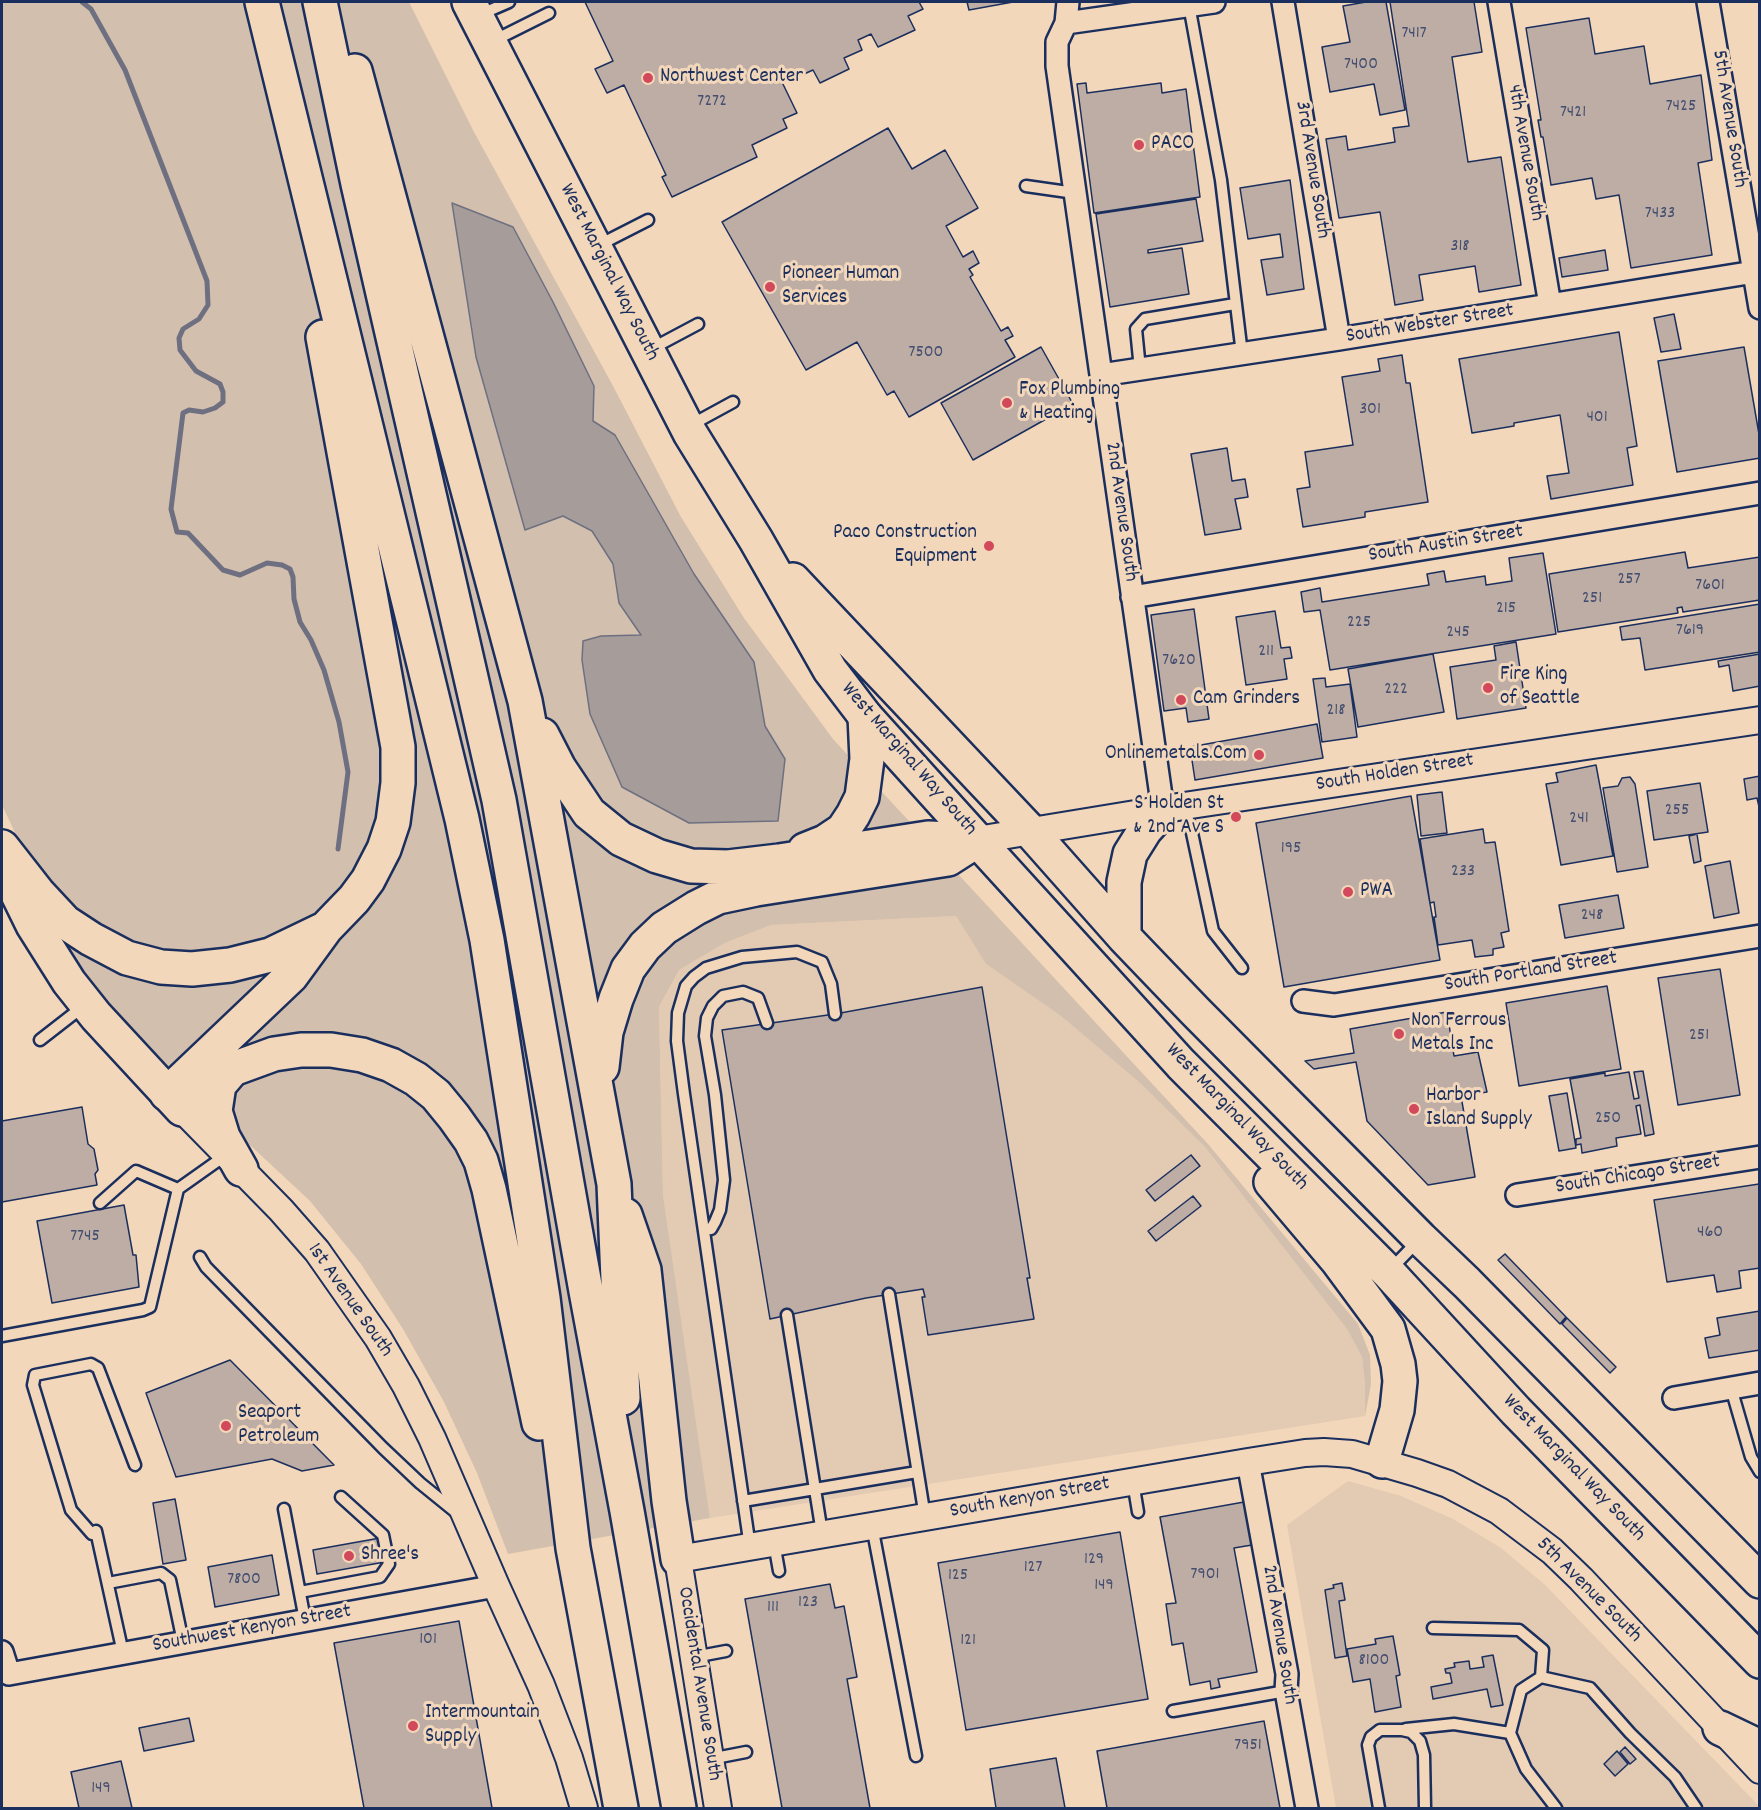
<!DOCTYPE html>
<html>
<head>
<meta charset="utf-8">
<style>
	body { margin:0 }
	#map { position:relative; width:1761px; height:1810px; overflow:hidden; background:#f3d7ba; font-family:Dekko,sans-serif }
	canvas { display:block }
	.frame { position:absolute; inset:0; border:3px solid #1b2f5e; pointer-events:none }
</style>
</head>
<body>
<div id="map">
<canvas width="1761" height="1810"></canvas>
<div class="frame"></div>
</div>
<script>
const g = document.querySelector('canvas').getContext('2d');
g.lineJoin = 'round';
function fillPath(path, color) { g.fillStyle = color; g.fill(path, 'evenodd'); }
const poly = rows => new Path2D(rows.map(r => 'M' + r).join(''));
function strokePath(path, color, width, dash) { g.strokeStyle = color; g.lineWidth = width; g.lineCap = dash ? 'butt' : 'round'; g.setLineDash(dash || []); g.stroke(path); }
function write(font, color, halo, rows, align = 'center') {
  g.font = font + ' Dekko,sans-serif'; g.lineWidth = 6; g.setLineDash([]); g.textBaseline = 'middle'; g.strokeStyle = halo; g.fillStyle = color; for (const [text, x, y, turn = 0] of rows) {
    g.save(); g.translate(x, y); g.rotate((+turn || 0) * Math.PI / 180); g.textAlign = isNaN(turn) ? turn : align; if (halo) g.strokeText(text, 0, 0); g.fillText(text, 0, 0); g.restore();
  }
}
fillPath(poly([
	[956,916,986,964,1061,1016,1140,1083,1205,1147,1347,1329,1362,1357,1365,1384,1365,1416,710,1518,663,1195,659,1007,679,970,725,943,771,925],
	[1348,1481,1401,1496,1453,1519,1501,1548,1544,1584,1759,1806,1759,1808,1336,1808,1287,1525]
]), '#e3cab3');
fillPath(poly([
	[2,2,409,2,474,132,612,384,681,517,744,618,833,739,1208,1144,1358,1324,1370,1355,1371,1384,1365,1416,1365,1384,1362,1357,1347,1329,1205,1147,1140,1083,1061,1016,986,964,956,916,771,925,725,943,679,970,659,1007,663,1195,710,1518,508,1554,477,1473,444,1402,403,1329,361,1264,310,1201,149,1051,79,968,2,805]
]), '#d3bfad');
const water = poly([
	[452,203,513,227,553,302,594,386,593,421,615,435,694,574,754,662,765,726,785,759,778,821,689,823,622,787,590,714,582,660,583,641,601,636,641,635,619,603,613,564,592,531,563,516,525,530,476,357,452,203]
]);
fillPath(water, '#a69c99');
strokePath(water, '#6e7081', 1.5);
strokePath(poly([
	[82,2,91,9,125,70,207,281,208,305,199,319,183,329,179,338,180,350,196,371,220,384,223,392,223,402,215,408,203,412,189,410,183,413,171,509,177,532,188,533,223,570,240,575,267,563,282,565,290,569,293,577,294,599,300,622,311,640,324,670,339,722,348,772,338,849]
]), '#6e7081', 5);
const building = poly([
	[585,2,919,2,923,9,908,16,915,30,878,47,871,34,858,40,862,50,844,58,849,69,820,83,813,70,804,74,802,70,781,80,797,113,783,119,787,128,752,145,757,157,672,197,662,177,666,175,624,85,607,93,595,69,613,61,585,2],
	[967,2,1013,2,969,10,967,2],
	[1366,2,1386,2,1405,110,1380,115,1374,84,1330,92,1322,47,1350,42,1343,6,1366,2],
	[1390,2,1474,2,1482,52,1452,57,1468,162,1501,157,1521,285,1479,292,1475,266,1419,275,1423,300,1395,305,1380,212,1339,218,1326,139,1346,136,1348,150,1395,142,1393,128,1409,126,1390,2],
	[1589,18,1595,54,1644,46,1650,84,1701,75,1712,160,1698,163,1712,255,1631,268,1619,195,1596,199,1592,178,1551,185,1543,137,1541,137,1538,120,1541,120,1526,28,1589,18],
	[1086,83,1087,93,1161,83,1162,93,1186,89,1200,197,1094,213,1077,84,1086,83],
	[888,128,912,169,945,150,978,208,946,226,963,257,973,251,979,263,969,269,973,275,970,277,1001,331,1008,327,1013,336,1005,340,1015,357,909,417,894,391,887,395,857,342,806,370,722,222,888,128],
	[1290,180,1304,289,1267,295,1261,260,1283,257,1280,234,1248,239,1240,188,1290,180],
	[1196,199,1203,241,1148,250,1148,253,1182,248,1189,294,1110,307,1096,214,1196,199],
	[1605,250,1608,270,1562,277,1559,258,1605,250],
	[1674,314,1681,349,1661,352,1654,318,1674,314],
	[1619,332,1637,446,1627,448,1633,485,1551,499,1547,476,1569,473,1560,415,1514,423,1514,426,1472,433,1459,359,1619,332],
	[1041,347,1073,404,973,460,941,403,1041,347],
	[1744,347,1760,440,1760,458,1677,472,1658,361,1744,347],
	[1402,355,1406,383,1410,383,1428,502,1365,512,1365,517,1303,527,1297,489,1310,487,1305,452,1353,445,1342,377,1380,371,1378,359,1402,355],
	[1227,448,1232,481,1245,479,1248,497,1235,499,1241,529,1205,535,1191,454,1227,448],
	[1685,552,1688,568,1760,557,1760,600,1683,612,1682,607,1677,608,1678,613,1558,632,1549,574,1685,552],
	[1543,553,1556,634,1330,670,1320,610,1304,612,1301,592,1320,588,1322,602,1429,585,1427,574,1444,571,1446,582,1485,576,1486,585,1512,581,1509,558,1543,553],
	[1760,604,1760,652,1645,670,1640,638,1622,640,1620,627,1760,604],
	[1194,609,1209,719,1188,722,1186,708,1164,711,1151,615,1194,609],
	[1275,611,1281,648,1290,647,1292,658,1284,659,1287,679,1246,685,1236,617,1275,611],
	[1516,642,1526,708,1457,719,1450,667,1496,660,1494,646,1516,642],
	[1433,654,1444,712,1358,727,1348,669,1433,654],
	[1760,654,1760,686,1733,691,1729,665,1719,667,1718,661,1760,654],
	[1325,678,1326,687,1350,684,1357,737,1322,742,1313,679,1325,678],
	[1317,724,1323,758,1195,780,1190,747,1317,724],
	[1596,765,1613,856,1561,865,1546,784,1558,782,1556,773,1596,765],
	[1760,776,1760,811,1757,798,1747,800,1744,779,1760,776],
	[1630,777,1635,784,1648,867,1617,872,1603,788,1618,786,1622,778,1630,777],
	[1700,783,1708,832,1654,840,1647,791,1700,783],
	[1442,792,1447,833,1421,836,1417,795,1442,792],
	[1411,796,1440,960,1284,987,1256,823,1411,796],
	[1483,829,1485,843,1495,842,1509,931,1501,933,1504,947,1493,949,1493,955,1475,957,1472,940,1438,945,1434,917,1436,917,1434,902,1430,903,1420,839,1483,829],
	[1697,834,1701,861,1694,863,1689,836,1697,834],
	[1730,861,1739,913,1714,918,1705,866,1730,861],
	[1618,895,1624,928,1565,938,1559,905,1618,895],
	[1720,969,1740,1095,1678,1105,1658,978,1720,969],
	[1607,986,1621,1069,1519,1086,1506,1003,1607,986],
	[982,987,1030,1278,1027,1278,1034,1319,928,1335,922,1297,925,1297,923,1289,866,1298,770,1319,722,1030,835,1014,982,987],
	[1447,1012,1454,1056,1478,1052,1487,1092,1461,1096,1475,1177,1428,1185,1367,1121,1356,1062,1314,1069,1305,1061,1354,1053,1350,1029,1447,1012],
	[1643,1071,1654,1134,1645,1136,1640,1105,1636,1106,1641,1134,1616,1138,1617,1146,1582,1153,1581,1144,1576,1145,1576,1139,1581,1138,1570,1079,1605,1073,1605,1076,1629,1072,1634,1099,1639,1098,1634,1072,1643,1071],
	[1567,1093,1576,1148,1559,1151,1549,1096,1567,1093],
	[82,1107,88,1144,94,1149,98,1170,95,1174,97,1185,2,1202,2,1121,82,1107],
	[1191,1155,1200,1166,1155,1201,1146,1190,1191,1155],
	[1759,1184,1760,1268,1739,1271,1741,1288,1717,1292,1714,1275,1667,1282,1654,1200,1759,1184],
	[1193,1196,1201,1206,1156,1241,1148,1231,1193,1196],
	[124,1205,133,1255,136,1255,139,1287,52,1303,37,1221,124,1205],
	[1505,1254,1566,1317,1560,1324,1498,1260,1505,1254],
	[1760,1311,1760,1350,1709,1358,1705,1338,1720,1335,1717,1318,1760,1311],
	[1567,1318,1616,1367,1610,1373,1562,1324,1567,1318],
	[230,1360,334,1465,302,1471,272,1459,176,1477,146,1393,230,1360],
	[175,1499,186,1560,163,1564,153,1503,175,1499],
	[1244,1502,1252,1545,1234,1548,1257,1672,1218,1679,1220,1687,1211,1689,1210,1681,1190,1685,1183,1643,1172,1645,1166,1604,1176,1603,1160,1517,1244,1502],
	[1120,1532,1148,1699,966,1730,938,1563,1120,1532],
	[380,1538,385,1562,317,1574,313,1550,380,1538],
	[272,1555,279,1595,215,1607,208,1567,272,1555],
	[1342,1583,1345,1600,1339,1601,1347,1656,1335,1658,1325,1590,1334,1588,1333,1585,1342,1583],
	[830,1584,835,1608,844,1606,857,1677,847,1679,870,1808,782,1808,745,1599,830,1584],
	[459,1621,492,1808,364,1808,334,1643,459,1621],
	[1393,1636,1400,1675,1396,1676,1401,1707,1375,1712,1370,1679,1353,1682,1347,1649,1376,1644,1375,1639,1393,1636],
	[1493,1655,1503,1705,1491,1707,1487,1689,1433,1699,1431,1687,1452,1683,1450,1673,1446,1673,1445,1669,1455,1667,1454,1663,1469,1661,1470,1669,1484,1667,1482,1657,1493,1655],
	[189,1718,194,1741,144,1751,139,1728,189,1718],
	[1264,1721,1280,1808,1107,1808,1097,1751,1264,1721],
	[1625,1747,1636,1759,1630,1764,1620,1752,1625,1747],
	[1617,1751,1628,1764,1615,1776,1604,1764,1617,1751],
	[1056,1758,1065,1808,996,1808,990,1769,1056,1758],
	[121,1761,132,1808,79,1808,71,1772,121,1761]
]);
fillPath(building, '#beada4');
strokePath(building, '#1b2f5e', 1.5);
const service = poly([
	[1189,5,1221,180,1242,354],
	[479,15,509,2],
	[493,41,549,13],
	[1026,186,1075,193],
	[597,246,648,220],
	[651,349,698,324],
	[1140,369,1136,329,1145,319,1235,304],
	[689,426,733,402],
	[1184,806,1192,833,1213,931,1242,968],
	[40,1040,85,1005],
	[100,1203,136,1171,178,1189,226,1155],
	[704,1230,711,1229,715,1222,720,1210,724,1180,715,1095,705,1036,707,1018,713,1006,723,996,743,992,758,998,767,1023],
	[200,1257,206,1267,383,1448,420,1483,457,1513],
	[1390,1270,1419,1240],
	[889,1294,925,1517],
	[787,1315,822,1533],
	[2,1336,143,1310,150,1307,178,1189],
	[1731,1388,1751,1457,1760,1472],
	[1133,1482,1138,1512],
	[743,1501,917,1472],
	[284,1509,305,1620],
	[872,1526,916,1756],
	[96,1531,123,1653],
	[92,1534,71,1510,33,1385,35,1375,91,1364,98,1368,135,1465],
	[774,1543,779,1571],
	[750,1547,684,1094,677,1041,678,1013,686,986,694,977,706,968,742,957,797,952,822,962,831,984,835,1014],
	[108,1583,161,1573,170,1580,183,1642],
	[300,1592,380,1577,389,1564,383,1535,341,1497],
	[1433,1628,1519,1630,1543,1650,1541,1677],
	[694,1657,726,1651],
	[1173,1711,1286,1691],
	[1406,1729,1454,1724,1510,1733],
	[710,1759,746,1752],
	[1379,1808,1368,1745,1371,1737,1380,1730,1402,1730,1411,1732,1420,1741,1424,1755,1425,1808],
	[1556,1808,1526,1769,1510,1733,1521,1690,1541,1677,1590,1688,1630,1733,1675,1777,1696,1808]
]);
const minor = poly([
	[1068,2,1066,23,1057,42,1057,66,1163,810],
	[1283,2,1339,339],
	[1499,2,1550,305],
	[1708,2,1760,308],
	[1066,23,1214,2],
	[1101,375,1339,339,1760,271],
	[1132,597,1760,493],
	[1303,1001,1334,1005,1760,936],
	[1517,1195,1760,1157],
	[1674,1398,1760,1383],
	[1248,1462,1287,1674,1286,1691,1307,1808],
	[2,1652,9,1674,496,1586]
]);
const tertiary = poly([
	[977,840,1184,806,1760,720],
	[182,1109,281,1210,317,1251,378,1338,406,1386,432,1438,496,1586,541,1685,569,1758,584,1808],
	[718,1808,678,1559,1248,1462,1305,1453,1324,1452,1352,1454,1417,1473,1448,1484,1499,1511,1552,1551,1581,1579,1760,1770]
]);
const primary = poly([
	[2,862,33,925,69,982,96,1016,182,1109]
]);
const trunk = poly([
	[469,2,690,433,756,540,830,670,865,716,977,840],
	[793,580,1031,832]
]);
const motorway = poly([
	[262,2,462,819,487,940,543,1298,573,1548,621,1808],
	[320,2,358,184,499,800,586,1291,627,1511,679,1808],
	[355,71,525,701,614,1184,623,1398],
	[542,735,559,768,589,813,621,839,657,856,691,866,728,867,779,861,928,838,977,840],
	[1031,832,1124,937,1195,1011,1421,1239,1467,1283,1760,1581],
	[977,840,1181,1064,1388,1272,1516,1411,1760,1661],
	[2,847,38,893,65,922,91,939,127,958,161,967,192,969,230,965,270,955,322,930],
	[805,850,825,842,843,830,853,815,862,797,867,759,865,716],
	[1124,937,1124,882,1130,854,1145,830,1163,810],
	[602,1067,606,1032,616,999,628,969,645,946,664,928,696,908,718,897,756,889,948,859,973,843],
	[231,1071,219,1085,215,1111,223,1137,241,1169],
	[167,1094,291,976,326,928,354,899,368,880,384,849,393,822,398,783,398,747,323,337],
	[185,1106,216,1078,233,1069,274,1054,301,1050,331,1050,362,1055,391,1065,416,1079,436,1095,454,1117,471,1141,481,1161,489,1189,539,1423],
	[1271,1182,1337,1260,1388,1329,1398,1364,1400,1381,1397,1410,1382,1461],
	[625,1215,644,1270,669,1501,678,1559],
	[1720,1728,1760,1747]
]);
strokePath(service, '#1b2f5e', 15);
strokePath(minor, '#1b2f5e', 26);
strokePath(tertiary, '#1b2f5e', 30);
strokePath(primary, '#1b2f5e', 38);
strokePath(trunk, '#1b2f5e', 38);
strokePath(motorway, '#1b2f5e', 38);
strokePath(service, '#f3d7ba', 10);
strokePath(minor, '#f3d7ba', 21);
strokePath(tertiary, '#f3d7ba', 26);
strokePath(primary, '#f3d7ba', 33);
strokePath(trunk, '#f3d7ba', 33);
strokePath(motorway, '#f3d7ba', 33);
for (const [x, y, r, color] of [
	[648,78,6,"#d1495b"],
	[1139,145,6,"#d1495b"],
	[770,287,6,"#d1495b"],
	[1007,403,6,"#d1495b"],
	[989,546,6,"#d1495b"],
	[1488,688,6,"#d1495b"],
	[1181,700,6,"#d1495b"],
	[1259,755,6,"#d1495b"],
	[1236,817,6,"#d1495b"],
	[1348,892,6,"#d1495b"],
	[1399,1034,6,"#d1495b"],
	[1414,1109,6,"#d1495b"],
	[226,1426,6,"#d1495b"],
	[349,1556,6,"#d1495b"],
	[413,1726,6,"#d1495b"]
]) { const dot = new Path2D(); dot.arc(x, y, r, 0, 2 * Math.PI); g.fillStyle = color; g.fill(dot); strokePath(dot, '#f3d7ba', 2); }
write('18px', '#444e70', null, [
	["7417",1414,35],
	["7400",1361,66],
	["7272",712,103],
	["7425",1681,108],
	["7421",1573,114],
	["7433",1660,215],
	["318",1460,248],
	["7500",926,354],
	["301",1370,411],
	["401",1597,419],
	["257",1629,581],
	["7601",1710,587],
	["251",1592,600],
	["215",1506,610],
	["225",1359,624],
	["7619",1690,632],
	["245",1458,634],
	["211",1266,653],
	["7620",1179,662],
	["222",1396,691],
	["218",1336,712],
	["255",1677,812],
	["241",1579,820],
	["195",1291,850],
	["233",1463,873],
	["248",1592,917],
	["251",1699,1037],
	["250",1608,1120],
	["460",1710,1234],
	["7745",85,1238],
	["129",1094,1561],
	["127",1033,1569],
	["7901",1205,1576],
	["125",958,1577],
	["7800",244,1581],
	["149",1104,1587],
	["123",808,1604],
	["111",773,1609],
	["101",428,1641],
	["121",968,1642],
	["8100",1374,1662],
	["7951",1248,1747],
	["149",101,1790]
]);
write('21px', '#1b2f5e', '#f3d7ba', [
	["Northwest Center",660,78],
	["PACO",1151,145],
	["Pioneer Human",782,275],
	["Services",782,299],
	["Fox Plumbing",1019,391],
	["& Heating",1019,415],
	["Paco Construction",977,534,"right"],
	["Equipment",977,558,"right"],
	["Fire King",1500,676],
	["of Seattle",1500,700],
	["Cam Grinders",1193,700],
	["Onlinemetals.Com",1247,755,"right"],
	["S Holden St",1224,805,"right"],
	["& 2nd Ave S",1224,829,"right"],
	["PWA",1360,892],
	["Non Ferrous",1411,1022],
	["Metals Inc",1411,1046],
	["Harbor",1426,1097],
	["Island Supply",1426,1121],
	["Seaport",238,1414],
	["Petroleum",238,1438],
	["Shree's",361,1556],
	["Intermountain",425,1714],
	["Supply",425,1738]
], 'left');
write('21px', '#1b2f5e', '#f3d7ba', [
	["5th Avenue South",1728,119,81],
	["4th Avenue South",1524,153,80],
	["3rd Avenue South",1311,170,81],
	["West Marginal Way South",608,273,63],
	["South Webster Street",1430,325,-9],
	["2nd Avenue South",1120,512,82],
	["South Austin Street",1446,545,-9],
	["West Marginal Way South",908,760,49],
	["South Holden Street",1395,774,-9],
	["South Portland Street",1531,973,-9],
	["West Marginal Way South",1236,1118,46],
	["South Chicago Street",1638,1176,-9],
	["1st Avenue South",349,1301,55],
	["West Marginal Way South",1573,1469,46],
	["South Kenyon Street",1030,1499,-10],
	["5th Avenue South",1588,1591,45],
	["Southwest Kenyon Street",252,1630,-10],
	["2nd Avenue South",1278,1635,81],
	["Occidental Avenue South",698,1684,81]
]);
</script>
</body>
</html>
